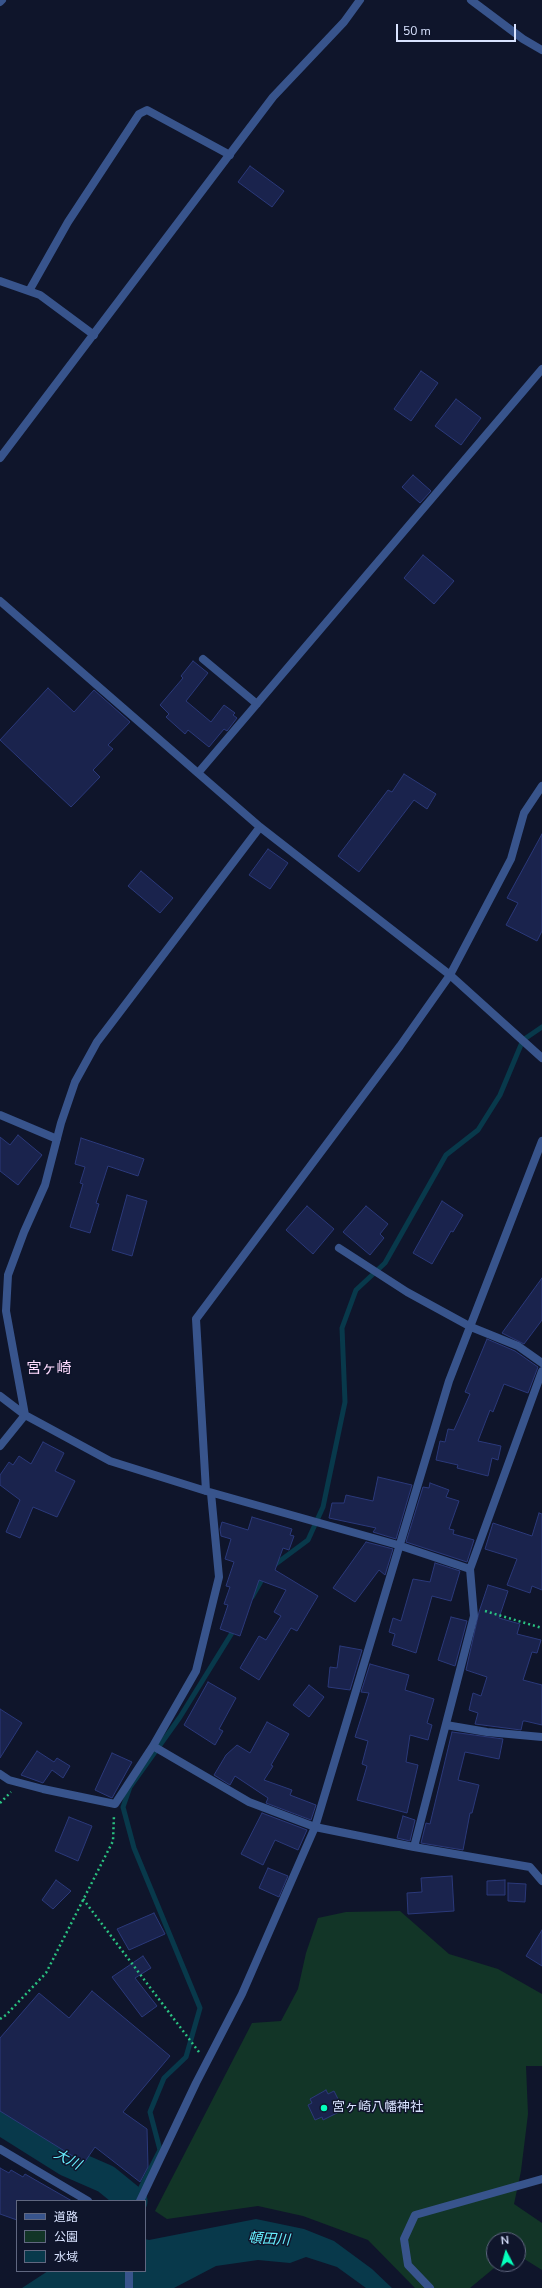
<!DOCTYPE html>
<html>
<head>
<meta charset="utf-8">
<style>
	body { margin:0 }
	#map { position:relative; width:542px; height:2288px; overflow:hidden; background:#0f152b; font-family:"Nunito Sans","Noto Sans JP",sans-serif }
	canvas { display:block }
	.legend { position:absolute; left:16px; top:2200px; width:130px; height:72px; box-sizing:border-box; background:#0f152b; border:1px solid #606780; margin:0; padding:5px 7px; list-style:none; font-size:12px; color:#d9e3ff }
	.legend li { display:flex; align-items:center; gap:8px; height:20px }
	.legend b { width:20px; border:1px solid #606780 }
	.north { position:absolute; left:486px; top:2232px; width:40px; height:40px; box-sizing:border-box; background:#0f152b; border:1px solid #606780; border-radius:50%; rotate:354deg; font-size:11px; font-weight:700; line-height:16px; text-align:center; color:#d9e3ff }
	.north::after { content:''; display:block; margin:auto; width:14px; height:18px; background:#05ffbc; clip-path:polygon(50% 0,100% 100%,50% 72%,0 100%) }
	.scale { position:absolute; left:396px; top:24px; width:120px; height:18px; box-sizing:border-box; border:2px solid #d9e3ff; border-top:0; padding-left:5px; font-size:12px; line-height:14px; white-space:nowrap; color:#d9e3ff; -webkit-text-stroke:3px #0f152b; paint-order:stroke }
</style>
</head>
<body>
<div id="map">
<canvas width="542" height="2288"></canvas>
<ul class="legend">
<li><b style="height:5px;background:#38548c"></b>道路</li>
<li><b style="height:11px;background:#123527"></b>公園</li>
<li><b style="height:11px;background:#08394b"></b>水域</li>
</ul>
<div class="north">N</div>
<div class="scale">50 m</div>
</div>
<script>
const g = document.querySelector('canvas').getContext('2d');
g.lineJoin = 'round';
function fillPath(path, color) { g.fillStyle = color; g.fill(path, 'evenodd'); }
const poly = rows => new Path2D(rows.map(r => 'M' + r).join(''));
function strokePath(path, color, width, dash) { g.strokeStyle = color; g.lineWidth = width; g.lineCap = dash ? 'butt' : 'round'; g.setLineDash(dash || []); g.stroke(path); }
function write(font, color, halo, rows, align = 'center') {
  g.font = font + ' "Nunito Sans","Noto Sans JP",sans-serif'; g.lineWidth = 3; g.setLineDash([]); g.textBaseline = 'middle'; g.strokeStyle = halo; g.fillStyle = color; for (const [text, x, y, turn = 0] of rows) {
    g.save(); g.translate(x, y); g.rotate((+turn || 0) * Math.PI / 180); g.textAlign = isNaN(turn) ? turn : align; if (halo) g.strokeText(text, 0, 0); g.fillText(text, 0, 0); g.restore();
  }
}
fillPath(poly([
	[400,1911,449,1954,498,1969,542,1994,542,2066,526,2066,528,2114,521,2171,514,2204,542,2223,542,2270,518,2255,518,2240,494,2240,494,2264,499,2264,470,2288,415,2288,368,2240,303,2216,258,2206,167,2219,155,2211,252,2023,281,2021,298,1989,306,1953,318,1918,346,1912]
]), '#123527');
fillPath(poly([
	[256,2219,304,2229,334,2241,372,2269,392,2288,366,2288,337,2267,306,2257,290,2263,258,2260,216,2266,174,2288,22,2288,48,2271,145,2271,145,2239,149,2240]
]), '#08394b');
strokePath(poly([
	[273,1566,308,1540,323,1507,345,1402,342,1328,356,1290,385,1263,446,1155,478,1130,500,1095,523,1040,542,1027],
	[252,1597,264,1576],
	[134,2201,160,2150,150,2112,164,2078,186,2057,200,2008,134,1848,123,1807,130,1787,180,1717,235,1628]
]), '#08394b', 5);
strokePath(poly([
	[0,2120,67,2162,106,2179,133,2201]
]), '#08394b', 29);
const building = poly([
	[250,166,284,191,272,207,238,182,250,166],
	[421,371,438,383,411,421,394,409,421,371],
	[456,399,481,418,461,445,435,426,456,399],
	[413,475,431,491,420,503,402,487,413,475],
	[423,555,454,581,434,604,404,578,423,555],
	[193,661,208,673,186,701,211,722,224,705,235,713,233,715,237,718,227,731,224,729,209,747,188,730,185,734,166,717,169,714,160,705,183,678,181,676,193,661],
	[48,688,74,712,94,690,130,722,108,745,113,749,93,770,100,777,71,807,0,740,48,688],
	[404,774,436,794,427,809,414,800,359,872,338,856,388,790,392,792,404,774],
	[542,834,542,931,537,941,506,925,518,903,507,898,542,834],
	[268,849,288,863,270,889,249,875,268,849],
	[141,871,173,898,160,913,128,886,141,871],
	[18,1135,42,1155,18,1185,0,1171,0,1137,10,1145,18,1135],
	[81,1138,144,1159,138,1176,108,1166,96,1203,99,1204,90,1233,70,1227,83,1184,80,1183,85,1167,75,1164,81,1138],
	[127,1195,147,1201,132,1256,112,1250,127,1195],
	[442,1201,463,1215,453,1232,451,1231,432,1264,413,1253,442,1201],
	[307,1206,334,1229,313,1254,286,1230,307,1206],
	[366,1206,388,1224,380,1234,384,1238,370,1255,343,1232,366,1206],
	[542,1278,542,1320,524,1344,502,1333,542,1278],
	[487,1339,515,1351,538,1367,528,1393,504,1384,493,1412,490,1410,478,1441,501,1446,498,1460,492,1458,488,1476,457,1468,458,1465,436,1460,440,1441,445,1442,448,1429,454,1430,470,1394,465,1392,487,1339],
	[43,1442,64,1453,55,1471,75,1481,57,1517,33,1507,20,1538,6,1532,20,1500,0,1485,0,1475,9,1462,13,1465,19,1456,31,1464,43,1442],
	[378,1477,412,1485,396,1539,373,1532,376,1528,329,1518,332,1503,344,1503,346,1495,373,1501,378,1477],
	[430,1483,449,1490,446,1497,459,1501,449,1529,454,1530,453,1534,474,1540,467,1562,406,1542,423,1487,429,1488,430,1483],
	[539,1513,542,1514,542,1590,532,1586,530,1593,507,1585,517,1559,485,1549,493,1523,532,1536,539,1513],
	[252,1517,292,1529,290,1535,294,1536,289,1550,283,1548,275,1570,318,1596,297,1631,291,1628,259,1680,240,1668,259,1636,266,1640,281,1616,274,1612,286,1590,259,1580,240,1636,220,1629,228,1605,224,1604,230,1587,226,1586,234,1562,225,1559,231,1539,221,1536,220,1529,222,1522,248,1530,252,1517],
	[366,1542,393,1549,385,1575,379,1570,355,1602,333,1588,366,1542],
	[435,1563,460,1571,451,1601,432,1596,416,1653,392,1645,395,1634,389,1632,393,1618,401,1621,413,1579,430,1582,435,1563],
	[488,1585,508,1591,499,1618,520,1624,517,1634,541,1640,537,1653,532,1652,523,1680,542,1685,542,1725,525,1721,523,1721,521,1730,475,1724,478,1713,469,1710,473,1693,481,1696,487,1677,466,1670,479,1612,488,1585],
	[451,1617,467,1621,455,1666,438,1660,451,1617],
	[340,1646,362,1650,350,1690,328,1687,330,1667,337,1668,340,1646],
	[370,1664,409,1675,405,1690,434,1699,427,1723,432,1725,428,1740,410,1735,406,1762,418,1765,407,1813,357,1800,367,1766,362,1764,368,1741,355,1737,369,1693,361,1692,370,1664],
	[208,1682,236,1698,219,1729,223,1731,215,1745,184,1725,208,1682],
	[309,1685,324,1697,309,1717,293,1705,309,1685],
	[0,1709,22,1723,0,1758,0,1709],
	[267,1722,289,1734,271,1765,273,1766,264,1780,292,1790,290,1795,316,1805,311,1820,266,1803,268,1798,235,1776,230,1785,214,1775,226,1755,237,1745,250,1753,267,1722],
	[452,1732,503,1739,499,1759,465,1752,458,1780,479,1785,472,1813,470,1813,463,1850,421,1843,426,1823,430,1824,452,1732],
	[37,1751,54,1762,57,1758,70,1766,63,1778,52,1770,43,1783,21,1775,37,1751],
	[112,1753,132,1762,112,1798,95,1790,112,1753],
	[262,1813,307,1830,298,1850,275,1840,263,1865,241,1854,262,1813],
	[403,1816,415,1820,410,1841,397,1838,403,1816],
	[69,1817,92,1826,78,1861,55,1851,69,1817],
	[268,1868,288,1876,279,1897,259,1888,268,1868],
	[452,1876,454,1911,408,1914,407,1893,422,1892,421,1878,452,1876],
	[56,1880,71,1891,53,1909,42,1900,56,1880],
	[505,1880,505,1895,487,1895,487,1881,505,1880],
	[508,1883,526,1884,525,1902,508,1901,508,1883],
	[154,1913,165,1934,129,1950,117,1929,154,1913],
	[542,1930,542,1966,526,1956,542,1930],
	[143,1956,151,1968,135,1978,157,2006,142,2017,112,1977,143,1956],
	[92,1991,170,2056,123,2112,147,2129,148,2167,140,2182,95,2147,84,2163,0,2111,0,2038,39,1993,69,2018,92,1991],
	[326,2090,328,2094,334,2091,341,2105,338,2106,341,2111,323,2120,322,2117,315,2120,308,2105,312,2103,310,2099,326,2090],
	[0,2168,9,2173,11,2170,23,2177,25,2174,72,2201,17,2201,17,2220,0,2214,0,2168]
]);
fillPath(building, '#1a234d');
strokePath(building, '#2b397a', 1);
strokePath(poly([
	[485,1611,542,1628],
	[0,1803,11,1792],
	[83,1899,199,2052],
	[0,2019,6,2015,46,1973,113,1841,114,1815]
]), '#2ac281', 2.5, [2, 3]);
strokePath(poly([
	[471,0,523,39,542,50],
	[0,2,2,0],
	[0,281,40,295,94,335],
	[29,291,68,222,139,114,147,110,230,155],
	[0,458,273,97,344,22,360,0],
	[0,601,260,827,450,975,542,1058],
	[203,659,257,704],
	[198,773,542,369],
	[0,1115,57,1139],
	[339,1248,407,1292,471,1327,518,1346,542,1363],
	[0,1396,25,1415,110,1461,206,1491,398,1545,470,1569],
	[0,1446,25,1415,6,1311,8,1275,24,1232,45,1185,61,1123,75,1082,97,1042,260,827],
	[206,1491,196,1319,400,1046,450,975,511,859,524,813,542,786],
	[211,1493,219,1577,196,1671,153,1746,249,1802,315,1827,414,1847,474,1616,470,1569,542,1371],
	[446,1725,487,1732,542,1737],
	[0,1774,9,1780,43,1789,115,1804,153,1746],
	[414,1847,530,1867,542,1881],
	[0,2149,88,2201],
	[140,2201,196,2083,242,1994,315,1827,449,1381,542,1141],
	[129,2271,129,2288],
	[430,2288,408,2265,404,2239,415,2215,542,2179]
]), '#38548c', 8);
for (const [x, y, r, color] of [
	[324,2108,4,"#05ffbc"]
]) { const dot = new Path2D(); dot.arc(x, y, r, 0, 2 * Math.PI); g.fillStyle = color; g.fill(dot); strokePath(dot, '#0f152b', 1.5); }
write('13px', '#d9e3ff', '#0f152b', [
	["宮ヶ崎八幡神社",332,2108]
], 'left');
write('italic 14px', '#67f0ff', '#0f152b', [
	["大川",67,2160,28],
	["頓田川",269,2240,3]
]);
write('15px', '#ffdbff', '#0f152b', [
	["宮ヶ崎",49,1369]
]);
</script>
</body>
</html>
